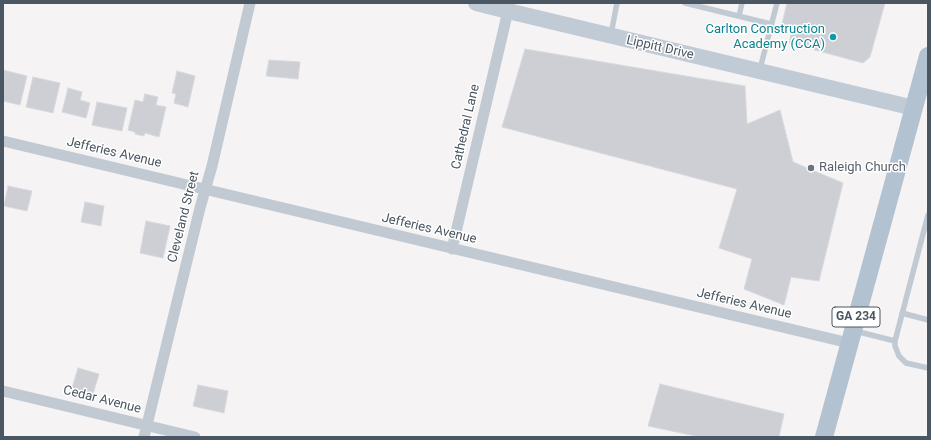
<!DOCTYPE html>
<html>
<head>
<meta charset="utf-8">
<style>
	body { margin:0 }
	#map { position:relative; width:931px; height:440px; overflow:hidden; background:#f5f3f3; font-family:Roboto,sans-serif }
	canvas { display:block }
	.frame { position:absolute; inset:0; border:4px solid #4a5661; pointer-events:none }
</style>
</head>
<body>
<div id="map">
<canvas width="931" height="440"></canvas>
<div class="frame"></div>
</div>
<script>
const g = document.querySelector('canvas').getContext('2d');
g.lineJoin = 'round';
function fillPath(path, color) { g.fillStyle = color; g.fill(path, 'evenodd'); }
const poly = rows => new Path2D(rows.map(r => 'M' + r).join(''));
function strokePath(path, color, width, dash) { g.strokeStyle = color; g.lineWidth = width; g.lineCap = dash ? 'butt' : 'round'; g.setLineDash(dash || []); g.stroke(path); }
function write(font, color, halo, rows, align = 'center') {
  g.font = font + ' Roboto,sans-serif'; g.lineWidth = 3; g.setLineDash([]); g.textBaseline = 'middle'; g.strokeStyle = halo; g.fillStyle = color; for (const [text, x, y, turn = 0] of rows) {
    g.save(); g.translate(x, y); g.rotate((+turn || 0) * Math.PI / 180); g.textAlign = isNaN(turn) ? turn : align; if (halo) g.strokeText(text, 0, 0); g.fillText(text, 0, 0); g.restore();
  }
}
const building = poly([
	[787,3,885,3,870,57,863,63,789,43,792,31,781,28,787,3],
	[525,49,745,86,747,124,780,110,793,162,843,183,819,281,791,277,784,305,744,289,752,259,719,248,737,189,502,127,525,49],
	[269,60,300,62,298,79,266,76,269,60],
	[3,70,27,76,20,105,3,101,3,70],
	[177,71,195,76,188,107,174,103,176,94,172,93,177,71],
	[33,77,60,83,53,113,26,107,33,77],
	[68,88,82,92,80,100,90,103,86,118,62,112,68,88],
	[145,94,158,97,156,105,166,107,159,137,145,133,144,136,135,134,135,132,128,130,135,100,143,102,145,94],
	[97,102,127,108,122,131,92,125,97,102],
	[8,186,32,191,27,211,4,206,8,186],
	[85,202,104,206,101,226,81,222,85,202],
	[146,221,170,226,163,258,140,253,146,221],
	[78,368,99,374,93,394,72,388,78,368],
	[660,384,784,414,779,437,700,437,648,426,660,384],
	[198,385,228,391,224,413,193,406,198,385]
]);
fillPath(building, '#cdcfd5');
strokePath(building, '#d7d9de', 1);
strokePath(poly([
	[685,3,771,24],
	[739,16,742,3],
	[611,34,617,3],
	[760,69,777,3],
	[928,215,895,341,895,346,899,356,906,363,928,368],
	[902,313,928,320],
	[855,331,895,341]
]), '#c1cad2', 5.5);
strokePath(poly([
	[3,141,849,343],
	[452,249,508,11],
	[3,391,195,437],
	[144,437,200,208,212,166,250,3]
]), '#c1cad2', 11);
strokePath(poly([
	[476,3,508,11,914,108]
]), '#c1cbd6', 16);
strokePath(poly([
	[824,437,928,56]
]), '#b3c2d1', 18);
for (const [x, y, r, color] of [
	[833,37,4,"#0f9aa8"],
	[811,168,4,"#6b7280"]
]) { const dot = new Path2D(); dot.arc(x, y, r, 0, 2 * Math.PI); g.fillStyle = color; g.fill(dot); strokePath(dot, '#fff', 1.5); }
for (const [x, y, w] of [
	[856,317,48]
]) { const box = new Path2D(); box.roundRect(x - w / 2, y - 10, w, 20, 3); g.fillStyle = '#fff'; g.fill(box); strokePath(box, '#4a5661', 1); }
write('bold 12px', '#4a5661', null, [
	["GA 234",856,317]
]);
write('13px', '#0d838f', '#fff', [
	["Carlton Construction",825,30],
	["Academy (CCA)",825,45]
], 'right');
write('13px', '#4a5661', '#fff', [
	["Lippitt Drive",660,48,13],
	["Cathedral Lane",466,127,-77],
	["Jefferies Avenue",114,153,13],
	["Cleveland Street",184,217,-76],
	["Jefferies Avenue",429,229,13],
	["Jefferies Avenue",744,304,13],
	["Cedar Avenue",102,400,14]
]);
write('13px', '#5b616d', '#fff', [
	["Raleigh Church",819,168]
], 'left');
</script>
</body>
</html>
